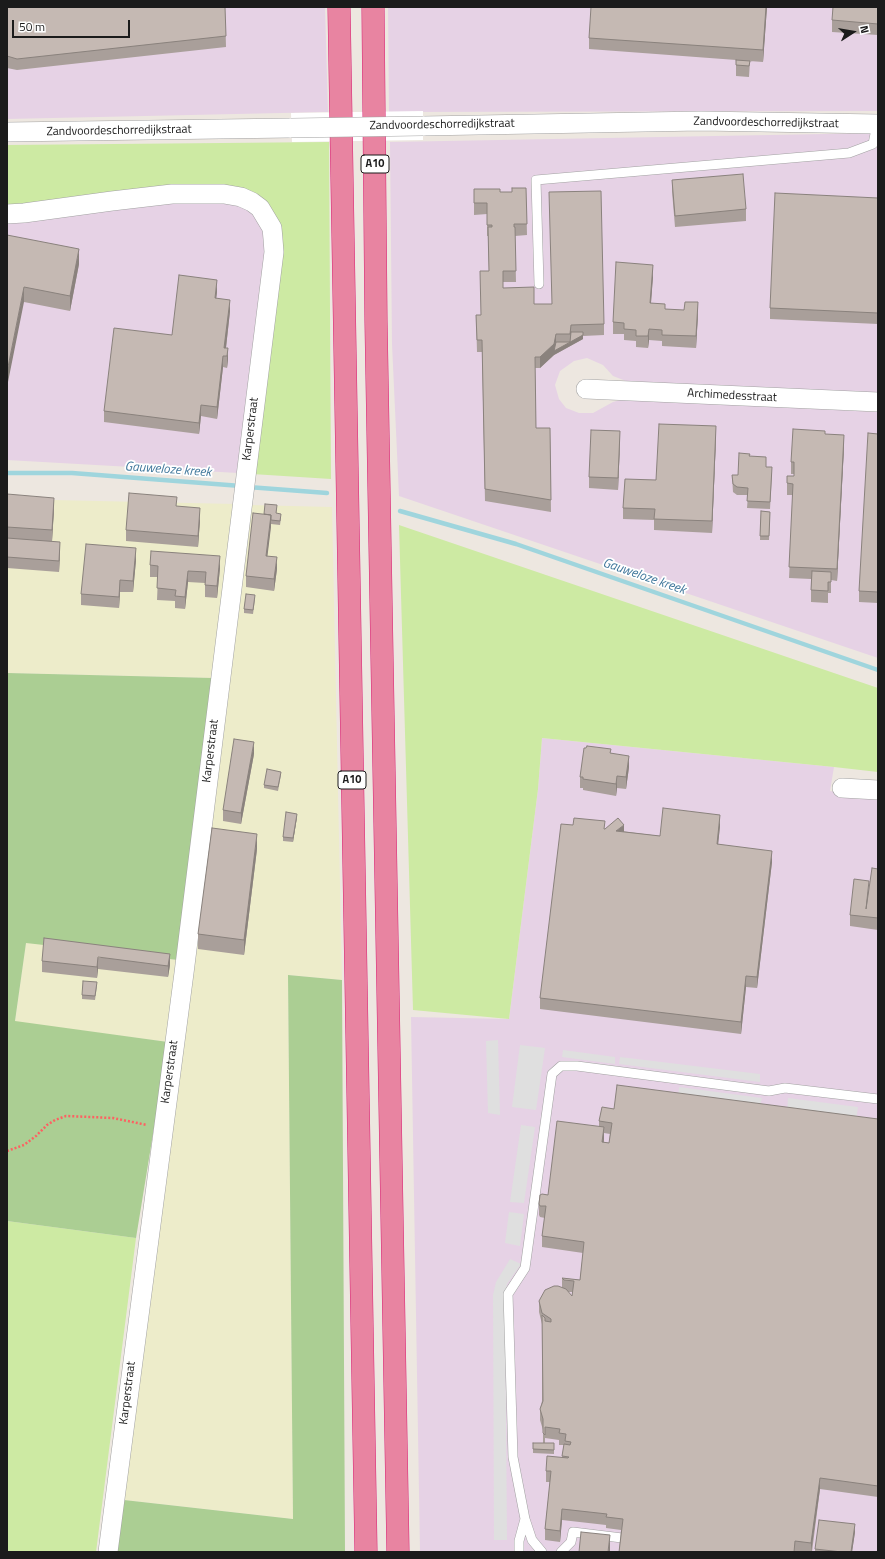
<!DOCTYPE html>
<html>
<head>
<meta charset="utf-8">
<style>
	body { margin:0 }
	#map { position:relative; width:885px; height:1559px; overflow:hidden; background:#ede7e0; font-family:"Titillium Web",sans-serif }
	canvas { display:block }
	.frame { position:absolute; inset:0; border:8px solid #1b1b1b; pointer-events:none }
	.north { position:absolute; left:833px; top:12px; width:40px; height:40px; -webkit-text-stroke:3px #fff; paint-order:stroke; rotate:78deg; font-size:11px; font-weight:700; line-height:16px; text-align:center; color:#1b1b1b }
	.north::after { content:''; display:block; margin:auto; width:14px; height:18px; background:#1b1b1b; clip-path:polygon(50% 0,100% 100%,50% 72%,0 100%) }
	.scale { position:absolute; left:12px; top:20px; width:118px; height:18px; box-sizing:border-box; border:2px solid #1b1b1b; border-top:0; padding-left:5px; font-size:12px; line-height:14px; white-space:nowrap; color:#1b1b1b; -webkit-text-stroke:3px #fff; paint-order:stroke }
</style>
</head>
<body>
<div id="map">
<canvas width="885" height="1559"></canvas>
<div class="frame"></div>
<div class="north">N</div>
<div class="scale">50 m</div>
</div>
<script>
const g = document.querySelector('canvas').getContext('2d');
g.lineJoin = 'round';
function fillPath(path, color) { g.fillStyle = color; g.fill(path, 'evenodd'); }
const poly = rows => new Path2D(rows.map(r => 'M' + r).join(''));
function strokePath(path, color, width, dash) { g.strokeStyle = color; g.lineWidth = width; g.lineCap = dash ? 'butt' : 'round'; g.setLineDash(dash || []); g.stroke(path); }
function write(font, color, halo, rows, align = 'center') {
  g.font = font + ' "Titillium Web",sans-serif'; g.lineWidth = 3.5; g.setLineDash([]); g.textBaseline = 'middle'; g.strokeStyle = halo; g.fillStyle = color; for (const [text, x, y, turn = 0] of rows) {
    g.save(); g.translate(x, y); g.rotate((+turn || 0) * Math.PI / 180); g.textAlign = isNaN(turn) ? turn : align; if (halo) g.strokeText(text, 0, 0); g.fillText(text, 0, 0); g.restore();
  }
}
fillPath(poly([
	[7,7,325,7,328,112,7,119],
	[388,7,878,7,878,111,389,112],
	[878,133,878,394,626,381,613,376,603,365,587,358,574,361,560,371,555,385,559,399,566,408,579,413,593,413,613,402,624,399,878,412,878,658,399,496,392,344,390,142],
	[222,200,257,213,267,229,269,253,238,473,7,460,7,219,104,208],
	[542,738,834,767,830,791,878,800,878,1552,420,1552,411,1017,509,1019,538,789]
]), '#e6d2e5');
fillPath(poly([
	[7,499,235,504,213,678,7,673],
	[249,505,332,507,342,980,288,975,293,1519,124,1500],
	[26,942,178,960,168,1042,15,1022]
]), '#edecca');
fillPath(poly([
	[329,142,331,479,252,474,280,248,259,199,7,208,7,145],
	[399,525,878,688,878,772,834,767,542,738,538,789,509,1019,413,1010],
	[7,1221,136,1238,96,1552,7,1552]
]), '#cdeaa3');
fillPath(poly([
	[7,673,213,678,178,960,26,943,15,1021,168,1042,136,1238,7,1221],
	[288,975,342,980,345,1552,117,1552,124,1500,293,1519]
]), '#abce93');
fillPath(poly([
	[498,1040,500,1115,488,1113,486,1041],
	[520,1045,545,1048,536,1110,512,1107],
	[563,1050,615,1057,615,1064,562,1057],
	[620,1057,760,1074,760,1082,619,1064],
	[679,1087,762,1098,759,1110,678,1099],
	[788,1098,858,1107,856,1121,787,1112],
	[521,1125,535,1127,524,1203,510,1202],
	[509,1212,524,1214,520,1246,505,1243],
	[510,1259,521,1264,507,1284,505,1296,507,1540,494,1540,493,1295,496,1282]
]), '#dfdfdf');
fillPath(poly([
	[423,111,423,140,292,142,291,113]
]), '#fff');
strokePath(poly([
	[7,473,72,473,241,486],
	[248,487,327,493],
	[400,511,516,544,878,670]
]), '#9fd5dd', 4.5);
const service = poly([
	[539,284,536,180,849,153,873,144,877,124],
	[519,1552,519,1541,525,1519],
	[542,1552,532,1540,525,1519,513,1457,508,1294,525,1268,552,1074,561,1066,577,1066,769,1091,785,1088,878,1099],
	[561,1552,571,1542,573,1532,622,1538]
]);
const minor = poly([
	[423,126,701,121,878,124],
	[7,132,291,128],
	[7,214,24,213,112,201,172,194,224,194,241,197,252,202,260,208,272,228,273,239,274,252,184,973,108,1552],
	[586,389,878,402],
	[842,788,878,790]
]);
const motorway = poly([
	[339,7,366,1552],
	[373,7,376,321,398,1552]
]);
strokePath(service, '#a2a2a2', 10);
strokePath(minor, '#a2a2a2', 20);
strokePath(motorway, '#d91f73', 23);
strokePath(poly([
	[7,1151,24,1145,36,1136,47,1125,55,1120,66,1116,113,1118,147,1125]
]), '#fd6162', 2.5, [2, 2]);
strokePath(service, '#fff', 9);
strokePath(minor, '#fff', 19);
strokePath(motorway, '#e884a1', 22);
const minorBridge = poly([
	[291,128,423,126]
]);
strokePath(minorBridge, '#a2a2a2', 20, []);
strokePath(minorBridge, '#fff', 19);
fillPath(poly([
	[7,7,225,7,226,47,17,70,7,68],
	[767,7,763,62,589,49,589,38],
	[878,7,878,35,832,32,832,20],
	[736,60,750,61,749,77,736,76],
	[672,180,746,209,746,221,675,227,672,191],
	[526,188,527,235,515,236,516,282,503,282,503,288,534,304,604,324,604,335,583,336,583,339,554,355,540,368,535,368,536,428,550,428,551,512,485,501,482,352,477,352,476,315,481,315,489,271,488,236,487,236,487,214,474,215,474,189,500,192,512,192],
	[878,198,878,324,770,319,770,308],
	[7,235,79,264,70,311,24,302],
	[653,276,651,303,665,309,698,314,696,348,662,346,662,341,649,340,648,348,636,347,636,341,624,340,624,334,613,334,613,322],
	[217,292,216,298,230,311,226,348,228,359,227,368,223,367,217,419,201,416,199,434,104,422,104,411,172,335],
	[825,434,844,447,837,581,831,580,831,593,828,593,828,603,811,602,811,579,789,578,793,495,787,495,787,483,794,476,794,474,791,474,791,462],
	[878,434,878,603,859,602,859,591],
	[716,438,712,533,654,530,654,520,623,519,623,508,656,480],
	[620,442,618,490,589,488,589,477],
	[749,456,766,467,772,474,770,509,747,508,748,495,737,495,733,492,732,475,738,475],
	[7,494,54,509,52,541,60,553,59,572,7,568],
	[177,507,200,520,198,547,126,541,126,530],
	[277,509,276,513,281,518,280,525,271,524,267,556,277,569,274,591,246,587,246,576,264,514],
	[761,511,770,512,769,540,760,540],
	[136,560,133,592,120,592,119,608,81,605,81,594],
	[150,565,220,568,217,598,205,597,205,583,188,582,185,609,175,608,175,601,157,600,158,577,150,577],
	[255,599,253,614,244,613,244,609],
	[611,753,629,767,626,789,617,788,616,796,583,790,583,788,580,788,580,777],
	[254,754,241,824,223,821,223,810],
	[281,775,278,791,264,788,264,785],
	[297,817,293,842,283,841,283,837],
	[720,826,718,844,772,862,757,988,746,987,741,1034,540,1009,540,998,605,829,660,836],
	[257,849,244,955,198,949,198,934],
	[878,869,878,930,850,926,850,915,869,890],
	[170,954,170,965,168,977,98,969,97,978,42,972,42,961],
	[97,986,95,1000,82,999,82,995],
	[614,1109,878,1119,878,1497,820,1489,812,1552,619,1552,621,1530,606,1528,606,1525,562,1520,560,1542,545,1540,545,1529,550,1482,546,1482,546,1471,562,1457,564,1445,559,1445,559,1440,545,1438,545,1443,554,1443,554,1454,533,1453,533,1443,543,1443,543,1430,540,1420,540,1409,542,1401,542,1324,539,1312,539,1301,562,1287,562,1278,580,1280,583,1253,542,1247,542,1236,545,1218,540,1217,539,1215,539,1204,548,1195,599,1127,599,1121],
	[604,1133,610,1134,609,1143,604,1142],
	[568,1292,572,1292,572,1296],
	[855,1532,852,1552,815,1552,815,1549]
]), '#a99f9a');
fillPath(poly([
	[766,7,767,7,763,62,763,50],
	[79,249,79,264,70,311,70,296],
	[653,265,653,276,650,315,650,303],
	[217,280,217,292,215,309,215,298],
	[24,287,24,302,7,387,7,372],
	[230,300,230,311,225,356,224,348],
	[698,302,698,314,696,348,696,336],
	[571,325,571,336,583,335,583,339,554,355,540,368,540,357,556,334,556,346,570,343,570,334],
	[649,329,649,340,648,348,648,336],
	[228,348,228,359,227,368,227,356],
	[223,356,223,367,217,419,217,407],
	[201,405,201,416,199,434,199,423],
	[716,426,716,438,712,533,712,521],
	[620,431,620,442,618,490,618,478],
	[844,435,844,447,837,581,837,569],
	[54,498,54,509,52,541,52,530],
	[200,508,200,520,198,547,198,536],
	[271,515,271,527,266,568,266,556],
	[60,542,60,553,59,572,59,561],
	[136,548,136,560,133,592,133,581],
	[220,556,220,568,217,598,217,586],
	[277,557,277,569,274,591,274,579],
	[188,571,188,582,185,609,185,597],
	[120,580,120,592,119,608,119,597],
	[254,742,254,754,241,824,241,813],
	[629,756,629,767,626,789,626,777],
	[617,776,617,788,616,796,616,784],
	[297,814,297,817,293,842,293,838],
	[720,815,720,826,717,855,717,844],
	[624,825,624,836,616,831],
	[257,834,257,849,244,955,244,940],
	[772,851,772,862,757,988,757,977],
	[170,954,170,965,168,977,168,966],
	[98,957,98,969,97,978,97,967],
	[746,976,746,987,741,1034,741,1022],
	[604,1127,604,1139,602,1153,602,1142],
	[820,1478,820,1489,811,1552,811,1543],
	[562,1509,562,1520,560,1542,560,1531],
	[855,1524,855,1532,852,1552,851,1552],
	[610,1535,610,1552,608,1552]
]), '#8a827d');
const building = poly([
	[7,7,225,7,226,36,17,59,7,56,7,7],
	[591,7,766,7,763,50,589,38,591,7],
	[833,7,878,7,878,24,832,20,833,7],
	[736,60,750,61,749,66,736,65,736,60],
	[743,174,746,209,675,216,672,180,743,174],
	[512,188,526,188,527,224,514,224,514,227,515,227,516,271,503,271,503,288,534,287,534,304,552,304,549,192,601,191,604,324,571,325,570,334,556,334,554,344,540,357,535,357,536,428,550,428,551,500,485,489,482,340,477,340,476,315,481,315,480,271,489,271,488,227,492,227,492,225,487,225,487,203,474,203,474,189,500,189,500,192,512,192,512,188],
	[775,193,878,198,878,313,770,308,775,193],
	[7,235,79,249,70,296,24,287,7,372,7,235],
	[616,262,653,265,650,303,665,304,665,309,684,310,685,302,698,302,696,336,662,335,662,330,649,329,648,336,636,336,636,330,624,329,624,323,613,322,616,262],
	[179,275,217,280,215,298,230,300,224,348,228,348,227,356,223,356,217,407,201,405,199,423,104,411,114,328,172,335,179,275],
	[571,332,583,332,583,335,554,351,556,342,570,342,571,332],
	[659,424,716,426,712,521,654,519,655,509,623,508,625,479,656,480,659,424],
	[793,429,825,431,825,434,844,435,837,569,789,567,793,484,787,483,787,476,794,476,794,462,791,462,793,429],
	[591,430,620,431,618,478,589,477,591,430],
	[868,433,878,434,878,592,859,591,868,433],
	[739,453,750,454,749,456,766,457,766,467,772,467,770,502,747,501,748,488,737,487,733,484,732,475,738,475,739,453],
	[129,493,177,497,176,506,200,508,198,536,126,530,129,493],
	[7,494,54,498,52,530,7,527,7,494],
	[265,504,277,505,276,513,281,514,280,521,271,520,271,515,264,514,265,504],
	[761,511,770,512,769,536,760,536,761,511],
	[253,513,271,515,266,556,277,557,274,579,246,576,253,513],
	[7,538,60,542,59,561,7,557,7,538],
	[86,544,136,548,133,581,120,580,119,597,81,594,86,544],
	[151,551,220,556,217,586,205,585,206,572,188,571,185,597,175,596,176,590,157,588,158,566,150,565,151,551],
	[812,571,831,572,831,582,828,582,828,591,811,590,812,571],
	[246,594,255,595,253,610,244,609,246,594],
	[234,739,254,742,241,813,223,810,234,739],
	[587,746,611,749,610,753,629,756,626,777,617,776,616,784,583,779,583,777,580,777,584,748,586,748,587,746],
	[267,769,281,772,278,787,264,785,267,769],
	[663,808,720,815,717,844,772,851,757,977,746,976,741,1022,540,998,561,824,573,825,574,818,605,821,604,829,605,829,618,818,624,825,616,831,660,836,663,808],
	[286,812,297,814,293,838,283,837,286,812],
	[212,828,257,834,244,940,198,934,212,828],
	[872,868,878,869,878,918,850,915,854,879,869,881,866,909,872,868],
	[44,938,170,954,168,966,98,957,97,967,42,961,44,938],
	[83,981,97,982,95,996,82,995,83,981],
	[617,1085,878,1119,878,1486,820,1478,811,1543,795,1541,794,1552,619,1552,623,1519,606,1517,607,1514,562,1509,560,1531,545,1529,551,1471,546,1471,547,1456,568,1458,569,1457,562,1456,564,1444,570,1445,571,1442,565,1441,566,1434,559,1433,560,1429,545,1427,545,1435,543,1433,543,1419,540,1409,543,1401,542,1315,545,1318,545,1321,551,1322,551,1319,542,1313,539,1301,545,1290,554,1286,558,1286,566,1289,572,1296,574,1281,564,1280,562,1278,580,1280,584,1242,542,1236,546,1206,540,1206,539,1204,540,1195,542,1194,548,1195,557,1121,604,1127,602,1142,609,1143,612,1123,599,1121,602,1107,614,1109,617,1085],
	[533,1443,554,1443,554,1450,533,1449,533,1443],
	[819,1520,855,1524,851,1552,842,1552,815,1549,819,1520],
	[581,1532,610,1535,608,1552,579,1552,581,1532]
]);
fillPath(building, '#c5b9b3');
strokePath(building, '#8a827d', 1);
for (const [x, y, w] of [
	[375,164,28],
	[352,780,28]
]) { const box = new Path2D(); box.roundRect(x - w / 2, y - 9, w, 18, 3); g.fillStyle = '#fff'; g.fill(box); strokePath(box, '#1b1b1b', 1); }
write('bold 11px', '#1b1b1b', null, [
	["A10",375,164],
	["A10",352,780]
]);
write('12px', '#1b1b1b', '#fff', [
	["Zandvoordeschorredijkstraat",766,123,1],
	["Zandvoordeschorredijkstraat",442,125,-1],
	["Zandvoordeschorredijkstraat",119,131,-1],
	["Archimedesstraat",732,396,3],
	["Karperstraat",251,429,-83],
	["Karperstraat",211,751,-83],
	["Karperstraat",170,1072,-82],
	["Karperstraat",128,1393,-83]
]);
write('italic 13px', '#41789c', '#fff', [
	["Gauweloze kreek",168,470,4],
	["Gauweloze kreek",644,577,19]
]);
</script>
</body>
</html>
